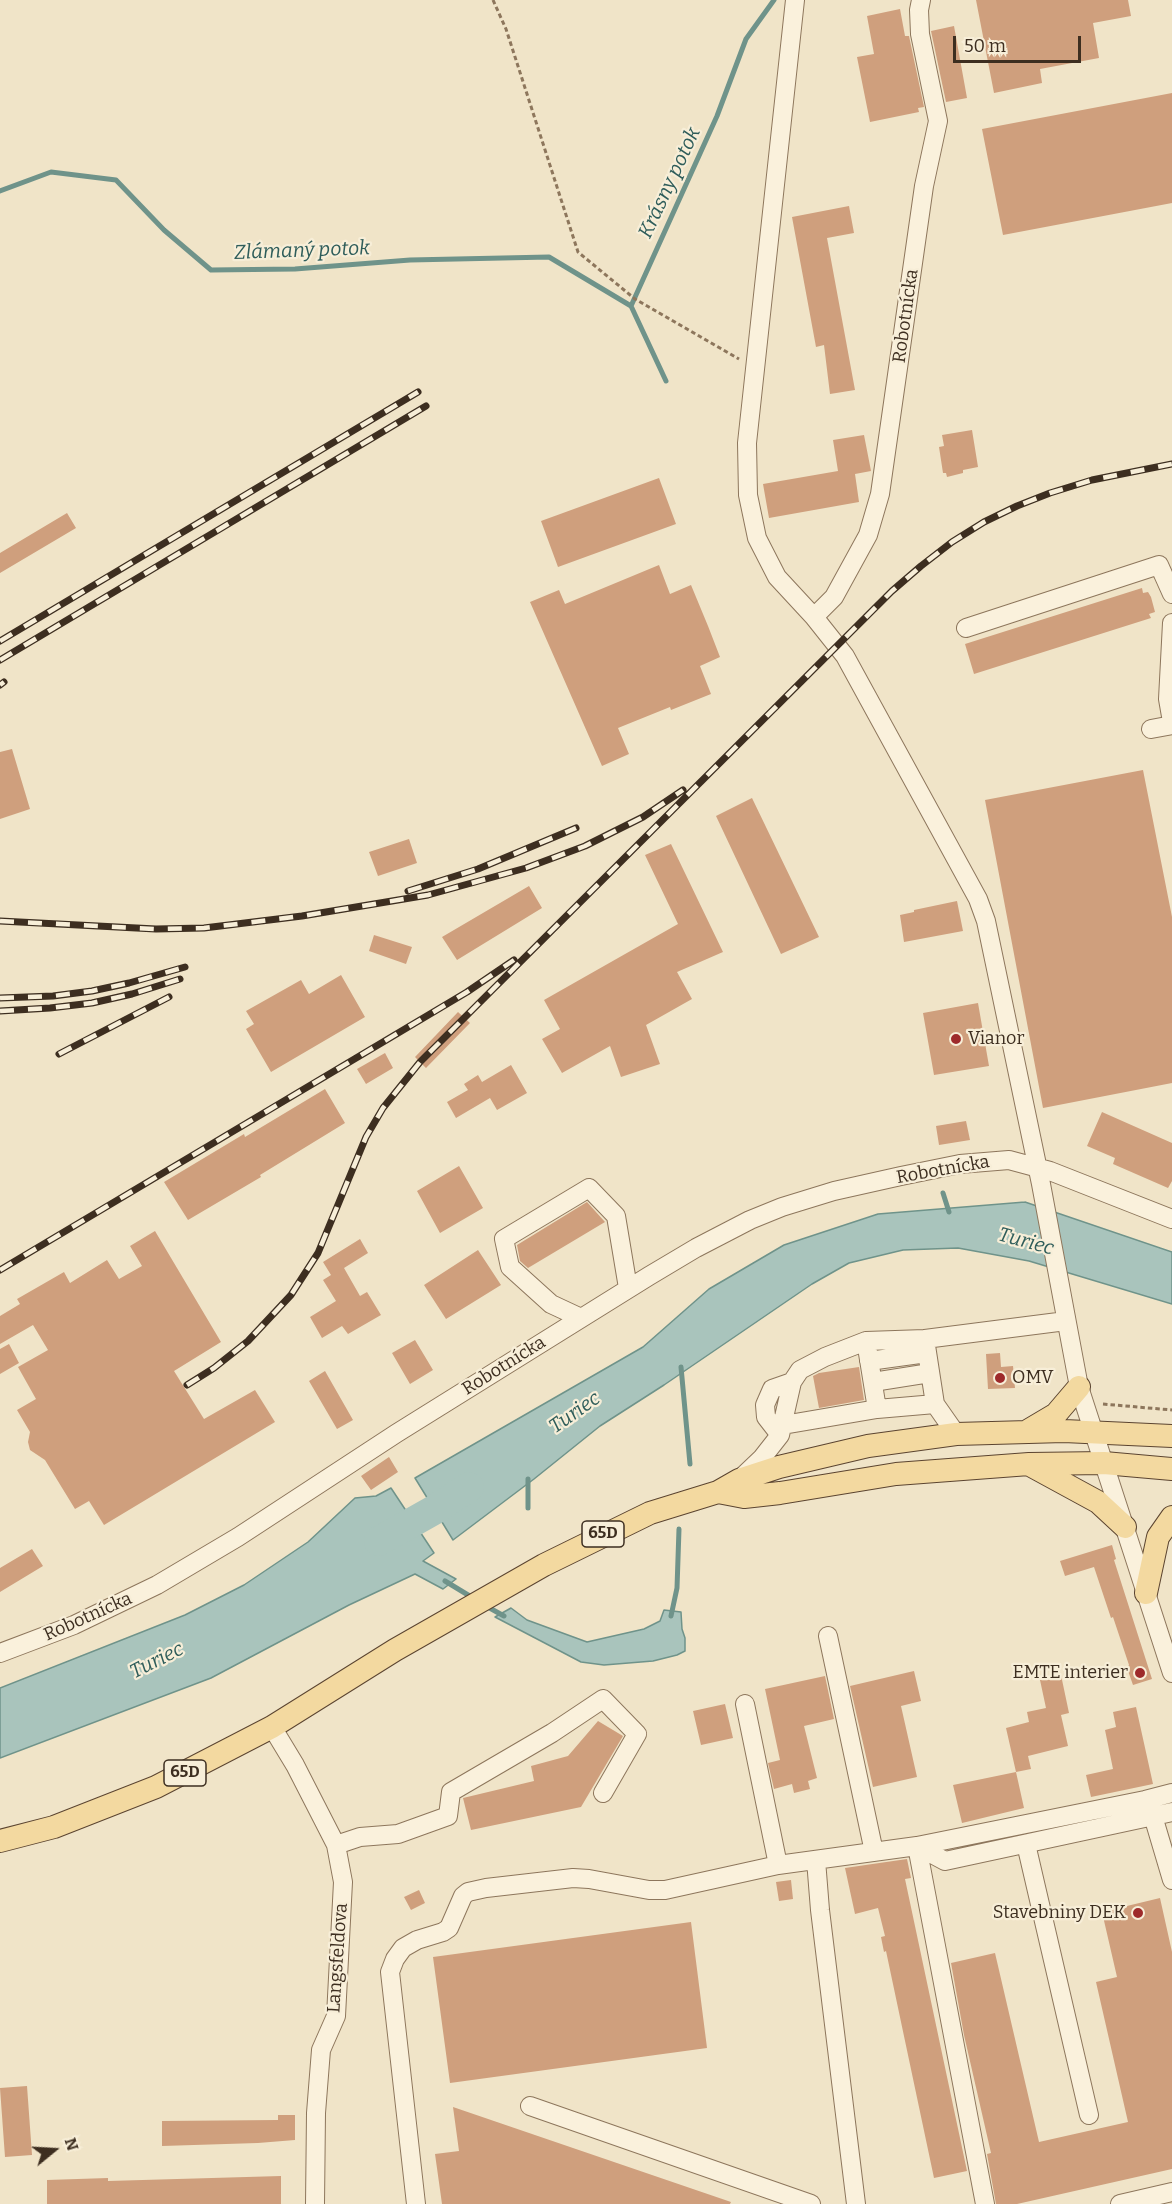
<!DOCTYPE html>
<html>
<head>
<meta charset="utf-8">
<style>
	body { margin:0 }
	#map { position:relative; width:1172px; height:2204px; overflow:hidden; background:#f0e4c8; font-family:Bitter,serif }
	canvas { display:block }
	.north { position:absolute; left:24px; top:2120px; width:60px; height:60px; -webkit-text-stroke:4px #f7eed8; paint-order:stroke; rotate:72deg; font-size:16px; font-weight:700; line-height:24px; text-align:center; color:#3d2e20 }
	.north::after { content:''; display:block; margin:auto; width:21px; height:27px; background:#3d2e20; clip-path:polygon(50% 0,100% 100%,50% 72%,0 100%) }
	.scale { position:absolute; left:953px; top:36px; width:128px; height:27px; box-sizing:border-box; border:3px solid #3d2e20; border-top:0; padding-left:8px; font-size:18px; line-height:21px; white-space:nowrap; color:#3d2e20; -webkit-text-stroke:4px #f7eed8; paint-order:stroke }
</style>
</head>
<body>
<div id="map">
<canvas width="1172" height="2204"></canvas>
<div class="north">N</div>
<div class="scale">50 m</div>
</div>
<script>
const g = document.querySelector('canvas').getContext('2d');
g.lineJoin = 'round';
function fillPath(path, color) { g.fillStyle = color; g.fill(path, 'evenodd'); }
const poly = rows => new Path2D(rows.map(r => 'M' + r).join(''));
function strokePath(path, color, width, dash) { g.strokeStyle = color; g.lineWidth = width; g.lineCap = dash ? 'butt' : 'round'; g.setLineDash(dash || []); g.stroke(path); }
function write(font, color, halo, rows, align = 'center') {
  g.font = font + ' Bitter,serif'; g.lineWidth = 4.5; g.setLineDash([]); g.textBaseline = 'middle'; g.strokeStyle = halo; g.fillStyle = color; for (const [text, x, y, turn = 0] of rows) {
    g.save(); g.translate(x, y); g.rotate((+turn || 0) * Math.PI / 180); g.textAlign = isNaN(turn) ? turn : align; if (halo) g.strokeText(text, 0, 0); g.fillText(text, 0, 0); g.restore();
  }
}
const water = poly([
	[1025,1202,1172,1252,1172,1304,1029,1261,958,1248,903,1250,849,1263,812,1284,664,1385,600,1426,534,1479,453,1540,415,1478,643,1347,709,1289,784,1245,878,1214,1025,1202],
	[391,1488,434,1553,423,1561,456,1579,443,1589,415,1574,349,1605,211,1678,0,1758,0,1688,185,1615,244,1585,308,1542,355,1498,376,1496,391,1488],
	[511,1608,527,1620,587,1642,644,1629,660,1621,664,1610,681,1612,682,1629,685,1638,685,1651,677,1655,653,1661,604,1665,581,1662,495,1617,511,1608]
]);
fillPath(water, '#a9c4bc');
strokePath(water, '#6f938a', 1.5);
strokePath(poly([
	[0,191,51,172,116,180,164,230,211,270,295,269,410,260,549,257,631,306],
	[666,381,631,306,717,116,746,39,774,0],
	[943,1193,949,1212],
	[681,1367,690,1464],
	[528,1479,528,1508],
	[445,1581,473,1598],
	[486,1606,504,1616],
	[671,1616,677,1588,679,1529]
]), '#6f938a', 5);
strokePath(poly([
	[379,1541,434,1510,469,1487]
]), '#a9c4bc', 30);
fillPath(poly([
	[976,0,1128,0,1131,16,1093,23,1099,58,1040,69,1042,83,994,93],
	[900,9,905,36,909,36,924,107,918,108,919,112,870,122,857,57,874,54,867,16],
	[954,26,967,98,946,102,931,31],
	[1172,93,1172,203,1003,235,982,129],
	[849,206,854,233,827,238,855,390,830,394,824,345,816,347,792,217],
	[972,430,978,467,963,470,963,473,947,477,946,473,943,473,939,447,944,446,942,435],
	[864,435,871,471,855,474,859,502,769,518,763,484,838,471,833,440],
	[659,478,676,524,558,567,541,521],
	[67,513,76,528,0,573,0,553],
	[659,565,670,594,691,585,708,626,720,657,700,666,711,694,671,710,670,707,618,728,629,754,602,766,530,602,559,590,565,604],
	[1142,588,1143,593,1148,592,1151,597,1155,612,1149,614,1151,618,974,674,965,644],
	[12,749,30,809,0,819,0,752],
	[1143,770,1172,917,1172,1083,1043,1108,985,800],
	[752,798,819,937,781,954,716,816],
	[409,839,417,863,378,876,369,852],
	[671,844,723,952,677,972,692,999,646,1025,660,1064,621,1077,610,1046,562,1073,542,1039,560,1029,544,1000,678,924,645,855],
	[529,886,542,908,457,960,442,937],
	[957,901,963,931,904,942,900,915,914,912,914,910],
	[374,935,412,947,406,964,369,951],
	[341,975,365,1017,271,1072,246,1029,254,1024,246,1011,301,980,309,994],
	[978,1003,989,1066,934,1075,923,1013],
	[458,1012,470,1023,426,1068,415,1057],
	[385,1053,393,1068,366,1084,357,1069],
	[511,1065,527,1093,497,1110,490,1098,456,1118,447,1102,468,1090,464,1084,478,1075,482,1082],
	[325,1089,345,1123,260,1175,261,1177,188,1220,164,1182,244,1134,245,1137],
	[1102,1112,1172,1143,1172,1181,1168,1188,1113,1164,1115,1158,1087,1146],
	[966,1121,970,1140,939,1145,936,1126],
	[459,1166,483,1208,440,1233,417,1191],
	[587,1202,605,1222,528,1268,520,1261,517,1245],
	[155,1231,221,1342,174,1371,204,1419,255,1390,275,1422,104,1525,89,1501,75,1509,45,1460,30,1450,28,1442,30,1432,17,1410,36,1399,18,1367,48,1350,33,1325,0,1344,0,1316,20,1304,17,1299,64,1272,70,1283,107,1260,119,1279,142,1266,130,1246],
	[360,1239,368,1253,344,1268,360,1296,367,1292,381,1315,348,1334,342,1326,322,1338,310,1317,336,1301,323,1280,331,1275,323,1262],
	[478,1250,501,1285,446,1319,424,1285],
	[415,1340,433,1370,410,1384,392,1353],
	[9,1344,19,1363,0,1374,0,1349],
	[1000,1353,1001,1367,1013,1366,1015,1388,988,1389,986,1354],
	[859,1367,864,1400,819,1408,813,1376,819,1373],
	[325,1371,353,1420,337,1429,309,1381],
	[389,1457,398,1472,371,1490,361,1476],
	[1112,1545,1116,1559,1114,1560,1152,1679,1133,1685,1127,1668,1129,1665,1113,1617,1111,1618,1094,1567,1065,1576,1060,1561],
	[32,1549,43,1566,0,1592,0,1568],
	[914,1671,921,1701,901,1706,917,1777,873,1787,850,1686],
	[1061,1675,1069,1713,1061,1715,1068,1746,1028,1756,1031,1769,1016,1772,1006,1728,1029,1722,1027,1712,1046,1708,1040,1680],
	[825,1676,834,1719,804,1726,817,1778,808,1781,810,1789,794,1793,792,1784,774,1789,768,1763,780,1760,765,1689],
	[725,1704,733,1738,701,1745,693,1711],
	[1136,1707,1153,1784,1091,1797,1086,1775,1113,1769,1105,1730,1116,1727,1113,1712],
	[598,1721,623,1736,581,1807,471,1830,463,1798,534,1781,531,1766,568,1756],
	[1016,1772,1024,1808,962,1823,953,1785],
	[907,1859,911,1878,905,1879,967,2171,934,2178,886,1951,884,1952,881,1937,885,1936,878,1908,855,1914,845,1868],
	[791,1880,793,1899,779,1901,776,1882],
	[419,1890,425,1903,411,1910,404,1897],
	[1160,1898,1172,1952,1172,2169,1017,2204,996,2204,987,2154,991,2153,964,2035,951,1963,995,1953,1039,2142,1128,2122,1096,1982,1117,1977,1102,1912],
	[691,1922,707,2048,450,2083,433,1957],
	[27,2086,32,2155,5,2157,0,2088],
	[453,2107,731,2202,730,2204,442,2204,435,2154,459,2151],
	[278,2115,295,2115,295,2140,258,2143,162,2146,162,2121,278,2120],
	[281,2176,281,2204,47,2204,47,2180,108,2178,108,2181]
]), '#cf9f7d');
const minor = poly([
	[795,0,747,443,748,495,757,538,777,577,814,617,845,656,978,899,986,921,1041,1184,1079,1387,1172,1673],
	[814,617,834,597,868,535,880,494,924,186,938,121,920,34,919,10,921,0],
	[966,628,1159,565,1172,594],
	[1172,698,1168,699,1172,722],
	[1168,699,1172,623],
	[1151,729,1172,725],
	[581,1318,551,1304,510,1267,504,1239,589,1188,616,1216,628,1288],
	[925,1339,935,1404,956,1434],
	[866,1341,877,1409],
	[869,1361,927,1353],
	[873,1382,930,1373],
	[783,1425,877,1409,935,1404],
	[780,1435,766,1417,765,1405,772,1389,792,1382],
	[741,1478,762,1458,780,1435,792,1382,800,1370,825,1357,866,1341,925,1339,1066,1321],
	[828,1636,874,1852],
	[0,1653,74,1625,157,1585,238,1537,397,1433,649,1276,696,1248,750,1220,782,1207,834,1191,901,1176,960,1164,1009,1160,1050,1171,1172,1219],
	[745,1704,778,1865],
	[272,1727,295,1765,336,1845,343,1882,336,2016,321,2050,316,2113,315,2204],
	[1153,1816,1172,1880],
	[1026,1844,1089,2115],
	[336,1845,360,1837,398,1834,448,1816,451,1792,552,1733,603,1699,637,1734,603,1793],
	[816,1860,820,1910,856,2204],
	[530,2106,811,2204],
	[416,2204,390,1972,395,1959,403,1948,417,1940,443,1932,449,1928,463,1896,468,1892,486,1888,573,1878,589,1879,649,1890,665,1890,778,1865,917,1846,945,1861,1172,1812],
	[985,2204,917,1846,1145,1800,1172,1793],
	[1120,2204,1172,2192]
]);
const major = poly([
	[1029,1430,1056,1414,1079,1387],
	[1030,1465,1098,1502,1125,1527],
	[718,1492,744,1497,780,1493,896,1474,1029,1464,1104,1463,1172,1469],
	[1146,1593,1158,1537,1172,1517],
	[0,1841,54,1827,156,1787,272,1727,395,1650,544,1565,650,1513,718,1492,739,1480,779,1467,868,1446,956,1434,1064,1431,1172,1436]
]);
strokePath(minor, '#8d765c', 20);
strokePath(major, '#5b4430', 24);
strokePath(poly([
	[493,0,506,29,578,252,635,299,739,359],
	[1103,1404,1172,1410]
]), '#8d765c', 3, [4.5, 3]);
strokePath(minor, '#faf1dc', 18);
strokePath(major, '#f3d9a0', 22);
const rail = poly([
	[0,641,418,392],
	[0,660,426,406],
	[0,685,4,682],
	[408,891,478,869,576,828],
	[0,921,156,929,204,928,302,916,428,895,526,868,585,846,643,817,683,790],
	[0,998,53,996,92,991,129,983,185,967],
	[0,1011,50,1008,92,1003,132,994,180,979],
	[59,1054,169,997],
	[0,1270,467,992,514,960],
	[187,1385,214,1368,248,1341,291,1295,318,1253,366,1137,383,1108,420,1062,892,591,921,566,952,542,984,522,1017,506,1050,493,1092,480,1172,464]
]);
strokePath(rail, '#3d2e20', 7);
strokePath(rail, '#f7eed8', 4.5, [14]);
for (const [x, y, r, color] of [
	[956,1039,6,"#9e2a2b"],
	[1000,1378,6,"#9e2a2b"],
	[1140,1673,6,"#9e2a2b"],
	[1138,1913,6,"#9e2a2b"]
]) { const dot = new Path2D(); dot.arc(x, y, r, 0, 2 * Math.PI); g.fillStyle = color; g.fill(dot); strokePath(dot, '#f7eed8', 2); }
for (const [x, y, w] of [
	[603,1534,42],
	[185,1773,42]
]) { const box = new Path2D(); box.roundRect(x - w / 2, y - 13, w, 26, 4.5); g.fillStyle = '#f7eed8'; g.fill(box); strokePath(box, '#3d2e20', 1.5); }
write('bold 16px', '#3d2e20', null, [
	["65D",603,1534],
	["65D",185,1773]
]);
write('18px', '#3d2e20', '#f7eed8', [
	["Robotnícka",906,316,-82],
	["Robotnícka",943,1170,-10],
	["Robotnícka",504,1366,-32],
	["Robotnícka",88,1617,-24],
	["Langsfeldova",338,1958,-86]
]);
write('18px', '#3d2e20', '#f7eed8', [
	["Vianor",968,1039],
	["OMV",1012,1378],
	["EMTE interier",1128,1673,"right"],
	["Stavebniny DEK",1126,1913,"right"]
], 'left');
write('italic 20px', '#2f5d5a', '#f7eed8', [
	["Krásny potok",670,183,-65],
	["Zlámaný potok",302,251,-2],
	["Turiec",1026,1242,15],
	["Turiec",575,1413,-35],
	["Turiec",157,1661,-27]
]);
</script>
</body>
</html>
